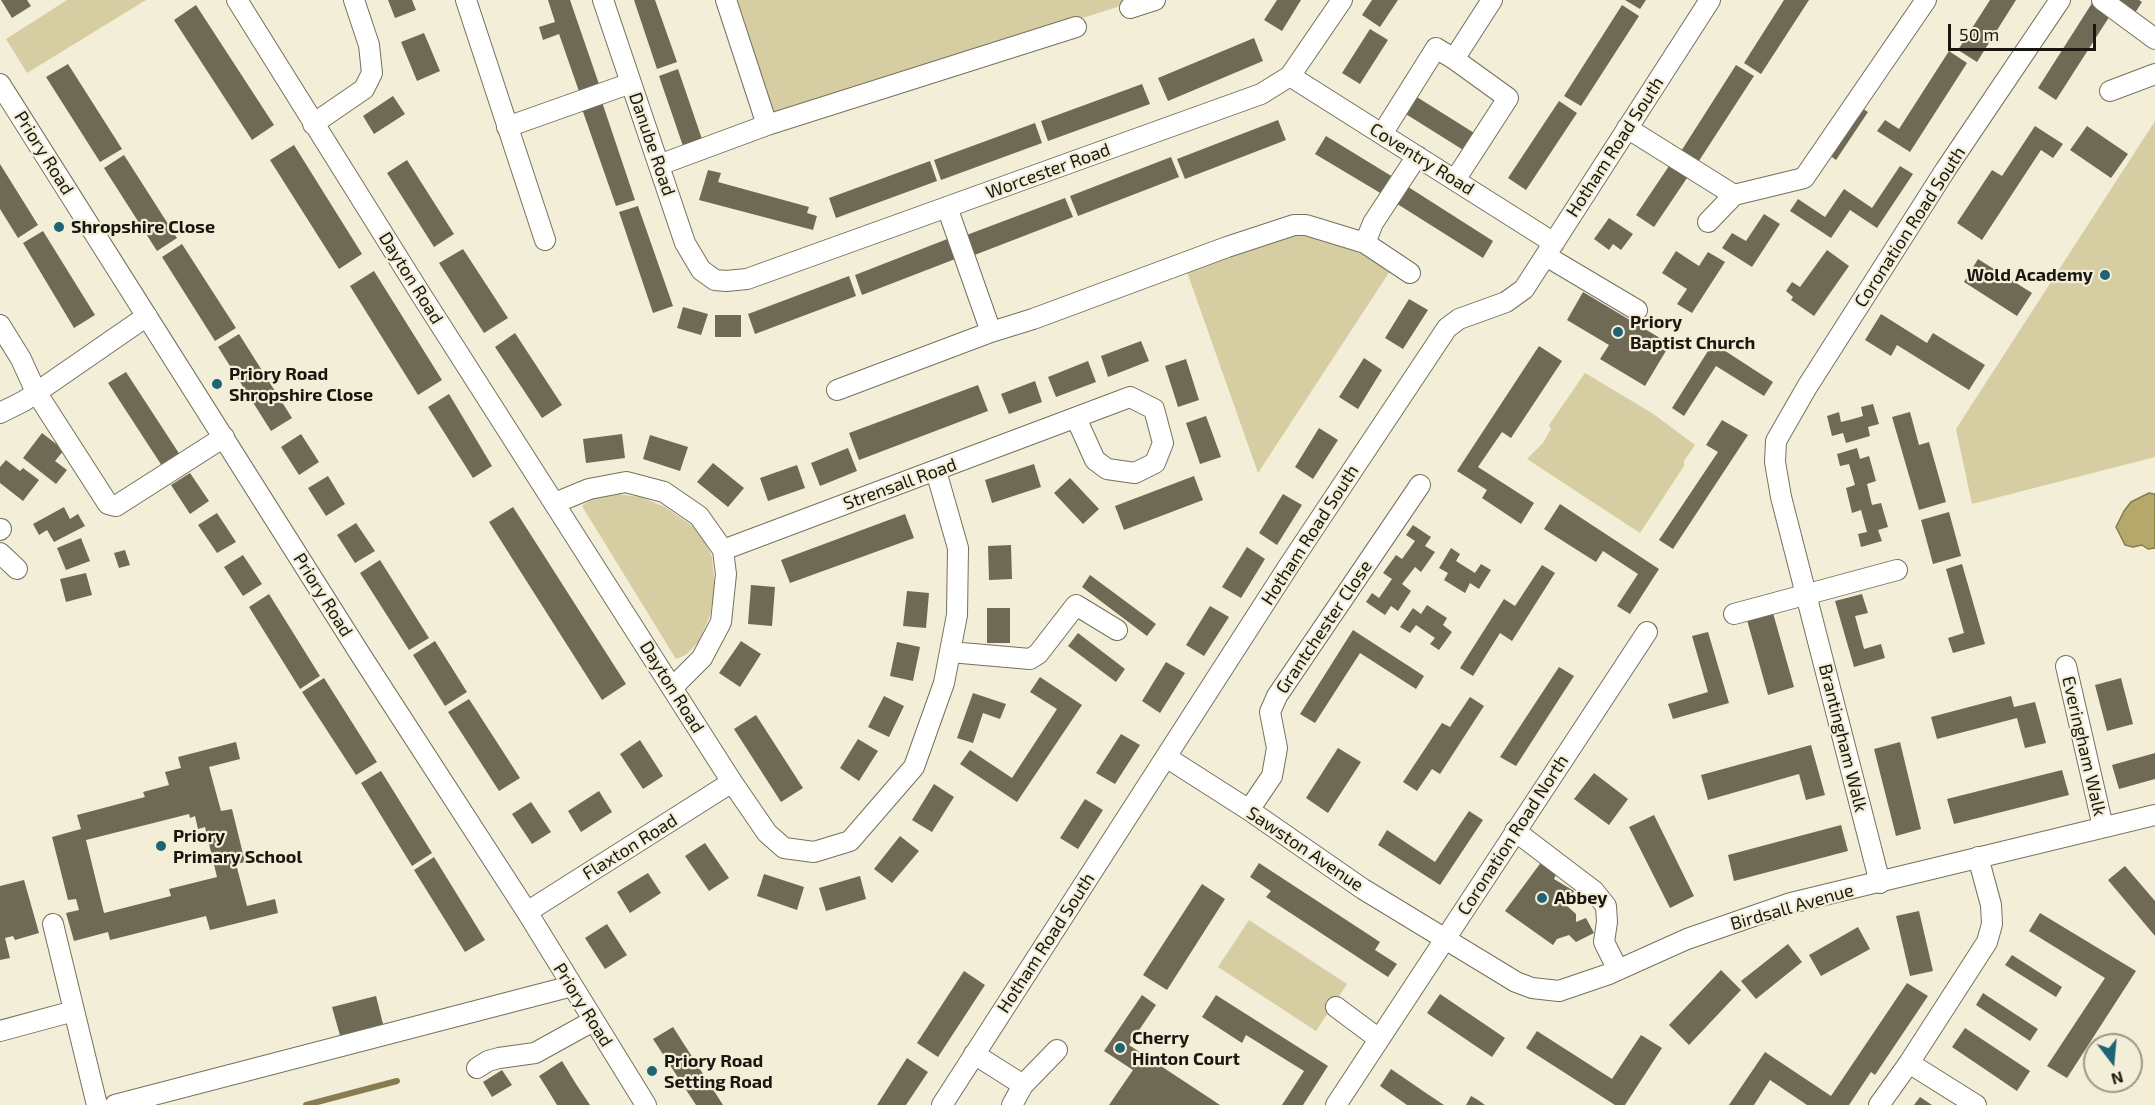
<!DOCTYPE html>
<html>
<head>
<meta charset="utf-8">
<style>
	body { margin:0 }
	#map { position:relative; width:2155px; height:1105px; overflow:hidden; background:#f3eed7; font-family:"Exo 2",sans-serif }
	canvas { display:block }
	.north { position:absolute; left:2083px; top:1033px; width:60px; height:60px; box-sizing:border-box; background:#f3eed7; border:2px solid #9c9887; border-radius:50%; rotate:164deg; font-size:16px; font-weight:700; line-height:24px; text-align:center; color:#19170f }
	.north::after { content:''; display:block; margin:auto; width:21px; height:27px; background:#1f6475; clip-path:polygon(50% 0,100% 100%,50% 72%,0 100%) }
	.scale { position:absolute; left:1948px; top:24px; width:148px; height:27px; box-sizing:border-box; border:3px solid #19170f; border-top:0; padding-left:8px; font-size:18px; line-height:21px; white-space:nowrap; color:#19170f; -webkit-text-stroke:4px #f3eed7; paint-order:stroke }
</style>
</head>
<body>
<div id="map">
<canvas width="2155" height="1105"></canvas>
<div class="north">N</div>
<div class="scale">50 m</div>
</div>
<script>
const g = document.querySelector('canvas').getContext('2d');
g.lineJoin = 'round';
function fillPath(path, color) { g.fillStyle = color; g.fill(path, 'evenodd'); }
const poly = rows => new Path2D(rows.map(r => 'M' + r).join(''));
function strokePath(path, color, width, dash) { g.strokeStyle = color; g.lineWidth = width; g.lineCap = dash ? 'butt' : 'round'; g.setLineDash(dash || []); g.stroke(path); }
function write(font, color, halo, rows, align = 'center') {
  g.font = font + ' "Exo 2",sans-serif'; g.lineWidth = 4.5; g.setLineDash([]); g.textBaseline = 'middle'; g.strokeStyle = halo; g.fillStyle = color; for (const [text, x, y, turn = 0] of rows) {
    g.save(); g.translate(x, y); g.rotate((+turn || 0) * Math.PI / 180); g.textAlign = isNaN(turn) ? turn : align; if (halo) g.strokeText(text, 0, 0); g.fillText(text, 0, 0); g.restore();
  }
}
fillPath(poly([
	[67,0,146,0,27,73,6,39],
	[733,0,1140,0,771,115],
	[2155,121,2155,457,1972,504,1956,429],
	[1297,229,1368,250,1392,268,1258,473,1186,269],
	[1585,373,1652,413,1695,445,1684,461,1684,466,1640,533,1527,459,1543,443,1551,429,1549,425],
	[609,493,641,497,665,507,694,527,704,538,712,557,715,587,710,615,699,641,686,655,676,659,582,506,595,497],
	[1249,920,1347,984,1316,1031,1218,967]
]), '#d6cda3');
const water = poly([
	[2149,493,2155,494,2155,548,2148,549,2142,545,2133,547,2125,545,2116,527,2124,511,2131,502,2149,493]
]);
fillPath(water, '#b5a86b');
strokePath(water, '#867c4f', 1.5);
strokePath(poly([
	[306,1105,397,1081]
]), '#867c4f', 6);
fillPath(poly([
	[1,0,27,0,31,6,12,18],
	[388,0,412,0,416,10,395,18],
	[548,0,570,0,601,90,581,97,559,34,543,40,539,27,555,22],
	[634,0,655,0,677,62,657,69],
	[1277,0,1301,0,1282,31,1264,20],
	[1372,0,1398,0,1380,27,1362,15],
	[1625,0,1646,0,1640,9],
	[1784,0,1809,0,1761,74,1744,63],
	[1990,0,2016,0,1977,62,1958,50],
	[2094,0,2113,11,2056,100,2038,88],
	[2115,0,2139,0,2142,2,2135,13],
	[196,5,274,125,252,140,174,20],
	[1622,5,1639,16,1581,106,1564,96],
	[1370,29,1388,40,1360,84,1342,73],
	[424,33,440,71,417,81,401,42],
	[1254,38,1263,61,1168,101,1158,78],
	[1949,51,1967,63,1910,152,1877,131,1885,120,1899,129],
	[68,64,122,149,100,162,46,77],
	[1736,65,1754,76,1695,167,1678,156],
	[678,69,703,142,684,149,659,76],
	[1142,84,1150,104,1048,141,1041,121],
	[1412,94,1479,136,1468,153,1401,111],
	[393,96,405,114,374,134,363,116],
	[601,99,635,200,616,206,581,106],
	[1559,101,1577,113,1526,190,1508,178],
	[1859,106,1868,112,1836,160,1828,154],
	[1278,120,1286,140,1185,179,1177,159],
	[1035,123,1042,143,941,180,934,160],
	[2035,126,2063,144,2053,158,2041,150,1982,240,1957,223,1992,170,2002,176],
	[2087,126,2128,154,2111,178,2070,150],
	[1326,136,1393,177,1382,194,1315,154],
	[294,145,362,254,339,269,270,160],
	[124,155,177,238,157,251,104,168],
	[1171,157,1179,177,1078,216,1070,196],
	[407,160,454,234,434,247,387,173],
	[930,161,937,181,836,218,829,198],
	[1671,163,1689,175,1654,227,1636,215],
	[0,164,38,225,18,238,0,209],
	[1900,166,1913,174,1877,228,1850,210,1831,238,1790,211,1798,199,1825,217,1844,189,1872,208],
	[708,170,721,173,718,182,809,207,807,213,817,216,813,230,699,200],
	[1402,183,1493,241,1483,258,1391,200],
	[1065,198,1073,217,972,256,964,236],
	[638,206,673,306,653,313,619,212],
	[1764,214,1780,224,1752,267,1722,248,1732,233,1746,241],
	[1609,218,1633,234,1621,250,1613,244,1609,250,1594,239],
	[43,231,95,315,74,328,23,243],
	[955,236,963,256,862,295,855,275],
	[182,244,236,328,215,341,162,257],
	[463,249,508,318,484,333,439,263],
	[1827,250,1849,266,1814,316,1791,300,1793,297,1786,291,1792,282,1800,287],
	[1676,251,1699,266,1708,252,1725,262,1692,313,1677,304,1687,289,1662,273],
	[1978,259,2032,293,2017,316,1964,282],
	[374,271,442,380,418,395,350,286],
	[849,276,856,296,755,334,748,314],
	[1583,292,1670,344,1645,386,1600,359,1609,345,1567,320],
	[1409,299,1428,310,1403,349,1385,338],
	[683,307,708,314,701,335,677,328],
	[1881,314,1927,343,1933,333,1985,365,1969,390,1897,345,1891,356,1865,340],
	[715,315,741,315,741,337,715,337],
	[515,333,562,405,542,418,495,347],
	[239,334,292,418,271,431,218,347],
	[1141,341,1149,361,1108,377,1101,356],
	[1713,343,1773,382,1764,396,1716,366,1684,416,1672,408],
	[1539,346,1562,361,1511,438,1502,432,1478,467,1534,503,1521,524,1482,498,1487,490,1457,471],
	[1364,358,1382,370,1358,409,1339,397],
	[1186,359,1199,400,1178,407,1165,366],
	[1088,361,1096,382,1056,397,1048,377],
	[126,372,182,458,164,469,108,383],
	[1035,381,1042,402,1009,414,1001,394],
	[978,385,988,411,859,460,849,433],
	[449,394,492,466,473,478,428,407],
	[1873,404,1879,424,1868,427,1870,436,1846,443,1843,433,1832,436,1827,416,1839,412,1841,422,1853,419,1863,416,1861,407],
	[1910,412,1919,445,1929,442,1946,502,1919,510,1892,417],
	[1206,416,1221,457,1200,464,1186,423],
	[1722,420,1748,435,1673,549,1659,540,1718,452,1706,445],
	[1319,428,1338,440,1313,479,1295,467],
	[42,433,64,450,55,461,67,470,56,484,23,458],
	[301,434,319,462,299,475,281,447],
	[622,434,625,458,586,463,583,439],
	[650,435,688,447,680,471,643,459],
	[848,448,857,471,820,486,811,463],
	[1857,448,1860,459,1869,456,1876,481,1867,484,1872,505,1881,503,1888,527,1878,530,1882,541,1861,547,1858,534,1867,532,1861,510,1852,513,1846,488,1855,485,1849,464,1840,466,1837,454],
	[6,460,20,471,23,468,39,480,23,501,0,483,0,467],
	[713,463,744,488,728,507,697,482],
	[1034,464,1041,487,992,503,985,480],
	[797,465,805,488,768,501,760,478],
	[190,473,209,501,190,514,171,485],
	[328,476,345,504,326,516,308,488],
	[1194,476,1203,500,1124,530,1115,506],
	[1070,478,1099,509,1083,524,1054,493],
	[1283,494,1302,505,1277,545,1259,533],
	[1560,504,1659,569,1630,614,1617,606,1638,574,1603,551,1596,562,1544,529],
	[64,507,70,519,78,514,85,526,54,542,47,530,39,535,33,524],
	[513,507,626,684,602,700,489,522],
	[1949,512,1961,556,1933,564,1921,520],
	[217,513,236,542,217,553,198,525],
	[905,514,914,538,790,583,781,560],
	[356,523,375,551,355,563,337,535],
	[1413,525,1431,537,1425,546,1435,552,1421,572,1415,567,1402,584,1411,591,1398,611,1391,606,1385,615,1366,602,1372,593,1379,598,1392,579,1383,573,1396,555,1402,559,1415,541,1406,535],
	[81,538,90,561,66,570,57,548],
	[1011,545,1012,579,989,580,988,546],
	[1247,547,1265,559,1241,598,1222,587],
	[1451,548,1460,554,1456,561,1475,573,1481,564,1491,570,1479,589,1470,583,1465,593,1444,580,1448,573,1439,568],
	[125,550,130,565,119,568,114,553],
	[243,555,262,584,243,596,224,567],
	[380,560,429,638,409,650,360,573],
	[1962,564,1985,644,1953,653,1948,638,1964,633,1946,569],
	[1542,565,1555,573,1512,641,1500,633,1473,676,1460,668,1504,599,1515,606],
	[86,573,92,595,66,602,60,579],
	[1090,575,1156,624,1147,636,1082,587],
	[751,585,775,587,772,626,748,624],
	[907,591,929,593,926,628,903,626],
	[269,594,320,676,300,689,249,607],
	[1862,594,1868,613,1855,616,1864,649,1881,644,1885,658,1854,667,1835,601],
	[1427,605,1447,618,1443,625,1452,632,1439,650,1430,644,1435,638,1416,625,1410,633,1400,627,1413,608,1421,614],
	[1210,606,1229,617,1204,656,1186,645],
	[987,608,1010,608,1010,643,987,643],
	[1773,613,1794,687,1768,695,1747,620],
	[1353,630,1424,676,1416,689,1360,653,1315,723,1300,714],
	[1708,632,1729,703,1673,719,1668,704,1708,692,1692,636],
	[1078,633,1125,669,1116,682,1068,646],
	[435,641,467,692,445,706,413,655],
	[741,641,761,654,740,687,719,673],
	[897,642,920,647,913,681,890,676],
	[1166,662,1185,673,1160,713,1142,701],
	[1559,667,1574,676,1516,766,1500,757],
	[1040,677,1082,705,1017,802,960,764,970,750,1012,778,1057,709,1030,692],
	[324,678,377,762,356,775,302,692],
	[2121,678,2133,724,2107,731,2095,685],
	[973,693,1006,704,1000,719,983,713,973,743,957,738],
	[884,696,904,706,889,737,868,727],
	[2011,696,2014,707,2035,702,2046,743,2025,748,2017,718,1937,739,1931,717],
	[1470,697,1484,706,1440,774,1432,769,1417,791,1403,782,1442,723,1450,727],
	[469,699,520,778,499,791,448,712],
	[756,715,803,788,781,802,734,729],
	[1121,734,1140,745,1115,784,1096,773],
	[858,739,878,751,859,781,840,768],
	[640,740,663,776,643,789,620,754],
	[236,742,240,759,209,767,221,811,232,809,245,862,236,864,247,906,275,899,278,913,210,930,206,916,110,940,108,932,74,941,66,913,79,910,76,899,68,900,52,837,81,829,77,815,145,797,143,792,169,785,165,772,181,768,178,757],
	[189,814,190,818,195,816,198,829,205,827,217,877,169,889,171,896,104,913,86,840],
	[1900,742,1921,829,1896,836,1874,749],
	[1811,745,1825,795,1806,800,1799,774,1708,800,1701,775],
	[1338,748,1361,762,1328,813,1306,798],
	[2155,753,2155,779,2119,789,2112,765],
	[2062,770,2069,795,1954,824,1947,799],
	[381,771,432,853,412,866,361,783],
	[1594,773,1628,799,1609,825,1574,799],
	[934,784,954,797,932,832,912,820],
	[599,791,612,812,581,832,568,811],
	[1085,799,1103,810,1078,849,1060,838],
	[531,802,551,832,532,844,512,814],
	[1469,811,1483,820,1440,885,1378,845,1387,830,1435,862],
	[1654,815,1694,896,1670,908,1629,827],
	[1841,825,1848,851,1734,881,1728,855],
	[900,836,919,851,892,883,874,869],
	[705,843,729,878,709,891,685,856],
	[434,857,485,940,465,952,414,870],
	[1545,857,1560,866,1554,879,1574,891,1566,905,1576,914,1576,922,1586,918,1594,933,1576,942,1569,935,1557,939,1553,945,1505,911],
	[1259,863,1380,942,1375,950,1397,964,1388,977,1266,897,1271,891,1250,877],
	[2125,866,2155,901,2155,936,2108,880],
	[648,873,661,893,630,913,617,892],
	[764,874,804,887,797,910,757,896],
	[860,876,866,899,826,911,819,888],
	[24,880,39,933,15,940,13,936,5,938,10,958,0,960,0,886],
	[1202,884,1225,899,1167,990,1143,975],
	[1919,911,1933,971,1910,976,1896,916],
	[2040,913,2136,971,2067,1078,2047,1066,2105,978,2029,931],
	[607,924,627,955,605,969,585,938],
	[1858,927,1870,949,1821,976,1809,955],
	[1788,944,1802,962,1756,999,1741,981],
	[2012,955,2062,987,2056,997,2005,965],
	[1721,970,1741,990,1689,1045,1669,1025],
	[964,971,985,985,938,1057,917,1043],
	[1907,983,1928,996,1875,1075,1871,1072,1849,1105,1807,1105,1770,1080,1754,1105,1729,1105,1765,1052,1831,1096],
	[1983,993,2038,1029,2030,1041,1976,1005],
	[1440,994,1505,1038,1492,1057,1427,1013],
	[1142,995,1156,1005,1129,1045,1220,1105,1109,1105,1133,1070,1104,1051],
	[1216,995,1328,1066,1303,1105,1282,1105,1304,1071,1246,1035,1242,1043,1202,1017],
	[376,996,384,1028,341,1039,332,1007],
	[673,1027,707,1080,723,1105,696,1105,679,1079,653,1039],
	[1965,1028,2030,1071,2017,1091,1952,1047],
	[1537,1031,1612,1079,1641,1035,1662,1048,1625,1105,1615,1105,1526,1048],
	[907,1058,928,1072,906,1105,877,1105],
	[562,1061,576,1084,590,1105,557,1105,546,1087,539,1076],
	[1391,1069,1423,1091,1444,1105,1407,1105,1380,1086],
	[502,1070,512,1085,492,1097,483,1082],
	[1471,1096,1478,1100,1485,1105,1466,1105],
	[1920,1097,1932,1105,1914,1105]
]), '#6e6a55');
const minor = poly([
	[237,0,420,293,732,782,767,833,784,848,814,852,850,841,914,767,944,683,957,615,958,548,936,471],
	[466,0,545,240],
	[603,0,685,243,701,270,715,280,726,281,747,279,1261,94,1290,76,1342,0],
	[726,0,767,125],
	[2102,0,2155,39],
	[1130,8,1155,0],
	[1290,76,1554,243],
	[0,84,362,657,527,912,646,1105],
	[2110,91,2155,74],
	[313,124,364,89,372,73,369,45,354,0],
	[507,127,631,83],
	[1627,128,1734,195],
	[1382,134,1436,48,1454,59],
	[659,165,767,125,1076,27],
	[1455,180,1508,98,1454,59,1492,0],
	[947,207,991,332,1033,319,1227,247,1294,225,1306,225,1365,243,1410,273],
	[1708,222,1734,195,1804,178,1926,0],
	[1365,243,1373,223,1417,156],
	[1546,256,1637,310],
	[0,325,21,359,36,392,108,504,116,506,224,437],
	[837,390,991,332],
	[0,413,24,401,147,316],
	[555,503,589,489,626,482,664,492,699,516,723,550,726,574,721,622,702,658,673,687],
	[0,530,1,529],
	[723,550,1130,397,1154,409,1163,443,1155,463,1135,473,1107,469,1095,460,1076,418],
	[0,553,17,569],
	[1734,614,1897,570],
	[950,652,1030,659,1038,654,1076,605,1117,630],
	[2066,666,2103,827],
	[1166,757,1249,810,1363,889,1516,982,1532,988,1559,991,1609,974,1687,939,1791,903,2155,815],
	[1249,810,1272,776,1277,748,1270,712,1277,696,1420,485],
	[1515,831,1594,891,1606,906,1607,922,1604,942,1618,970],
	[1880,883,1781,497,1775,462,1776,441,1807,387,1946,169,2060,0],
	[527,912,732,782],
	[53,924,97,1105],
	[1336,1007,1379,1039],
	[0,1031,74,1011],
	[974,1054,1023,1085],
	[1909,1063,1976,1105],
	[477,1068,488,1061,499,1058,535,1053,593,1021],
	[115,1105,572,986],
	[942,1105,1288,567,1447,328,1459,319,1506,302,1524,289,1710,0],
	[1012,1105,1023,1085,1057,1050],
	[1336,1105,1647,632],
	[1879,1105,1909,1063,1987,942,1992,924,1991,905,1978,857]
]);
strokePath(minor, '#75715c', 22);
strokePath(minor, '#fff', 20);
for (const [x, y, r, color] of [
	[59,227,6,"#1f6475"],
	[2105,275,6,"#1f6475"],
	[1618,332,6,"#1f6475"],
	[217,384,6,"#1f6475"],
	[161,846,6,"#1f6475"],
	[1542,898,6,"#1f6475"],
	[1120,1048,6,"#1f6475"],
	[652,1071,6,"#1f6475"]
]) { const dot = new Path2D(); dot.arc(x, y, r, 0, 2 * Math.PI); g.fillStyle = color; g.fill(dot); strokePath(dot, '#f3eed7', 2); }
write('18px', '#19170f', '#f3eed7', [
	["Danube Road",652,144,71],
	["Hotham Road South",1615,147,-57],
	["Priory Road",44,153,58],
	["Coventry Road",1422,159,32],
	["Worcester Road",1048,171,-20],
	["Coronation Road South",1910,227,-57],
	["Dayton Road",411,278,58],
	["Strensall Road",900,484,-20],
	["Hotham Road South",1310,535,-57],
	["Priory Road",323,595,58],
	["Grantchester Close",1324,627,-56],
	["Dayton Road",672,687,58],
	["Brantingham Walk",1843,738,76],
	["Everingham Walk",2084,746,77],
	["Coronation Road North",1513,835,-57],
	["Flaxton Road",630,847,-32],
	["Sawston Avenue",1305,849,34],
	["Birdsall Avenue",1792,907,-16],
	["Hotham Road South",1046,943,-57],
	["Priory Road",583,1005,58]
]);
write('bold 18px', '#19170f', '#f3eed7', [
	["Shropshire Close",71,227],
	["Wold Academy",2093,275,"right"],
	["Priory",1630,322],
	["Baptist Church",1630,343],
	["Priory Road",229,374],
	["Shropshire Close",229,395],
	["Priory",173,836],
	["Primary School",173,857],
	["Abbey",1554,898],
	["Cherry",1132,1038],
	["Hinton Court",1132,1059],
	["Priory Road",664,1061],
	["Setting Road",664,1082]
], 'left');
</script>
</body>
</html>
